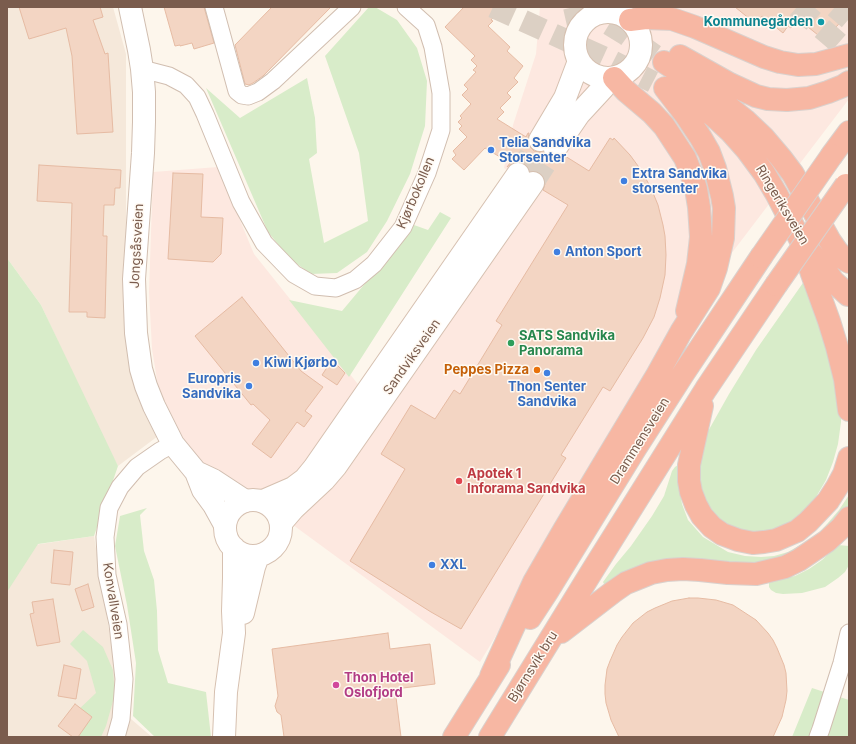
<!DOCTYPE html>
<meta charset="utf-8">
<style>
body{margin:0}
#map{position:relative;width:856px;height:744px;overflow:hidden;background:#fdf6ec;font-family:Inter,sans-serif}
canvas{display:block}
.frame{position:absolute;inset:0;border:8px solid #7a5c4d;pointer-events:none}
</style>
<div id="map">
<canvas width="856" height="744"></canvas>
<div class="frame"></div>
</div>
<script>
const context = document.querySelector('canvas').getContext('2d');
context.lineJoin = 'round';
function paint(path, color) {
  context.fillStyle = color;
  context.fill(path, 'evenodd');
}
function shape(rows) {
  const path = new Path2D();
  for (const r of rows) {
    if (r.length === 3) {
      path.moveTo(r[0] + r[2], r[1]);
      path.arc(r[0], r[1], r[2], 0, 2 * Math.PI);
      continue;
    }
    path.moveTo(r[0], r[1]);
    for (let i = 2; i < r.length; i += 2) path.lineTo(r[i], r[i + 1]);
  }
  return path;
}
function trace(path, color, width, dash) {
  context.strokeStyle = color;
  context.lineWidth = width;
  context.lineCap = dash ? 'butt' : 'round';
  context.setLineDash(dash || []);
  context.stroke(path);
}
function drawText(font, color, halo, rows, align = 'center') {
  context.font = font + ' Inter,sans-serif';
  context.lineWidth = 3;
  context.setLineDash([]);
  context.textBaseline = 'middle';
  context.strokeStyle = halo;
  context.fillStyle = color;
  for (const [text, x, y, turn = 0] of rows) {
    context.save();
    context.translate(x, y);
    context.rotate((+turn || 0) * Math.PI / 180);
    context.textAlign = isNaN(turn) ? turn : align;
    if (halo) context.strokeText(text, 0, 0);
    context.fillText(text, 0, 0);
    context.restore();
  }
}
paint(shape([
 [7,7,113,7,126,54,126,281,158,436,118,466,105,443,41,305,7,258],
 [94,536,115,668,131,719,152,737,7,737,7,549]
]), '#f5e8da');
paint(shape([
 [540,7,849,7,849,99,712,279,480,662,289,522,247,497,203,465,188,450,166,414,158,386,152,349,149,292,153,172,218,167,254,254,381,413,536,189,504,168,513,125,536,54]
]), '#fde8e0');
paint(shape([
 [369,7,375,7,397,20,417,48,427,81,425,126,410,174,387,221,367,252,337,273,311,274,290,259,268,232,206,88,240,118,307,78,315,118,317,153,309,159,324,243,368,221,359,153,325,56],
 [440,212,451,218,349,377,289,300,342,311,414,225,428,230],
 [7,258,41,305,118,466,94,536,38,544,7,592],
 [805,280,841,395,841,422,838,444,833,462,826,480,816,497,803,512,791,521,777,529,765,532,751,533,727,526,709,511,698,478,702,442,729,394,756,350],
 [678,465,679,487,682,504,688,520,703,537,728,552,745,556,761,557,774,556,788,552,816,536,827,524,839,510,849,495,849,506,833,525,786,559,604,584,603,582,616,564,631,546,652,516,664,496,672,471,675,467],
 [147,508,140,515,144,551,154,580,157,611,158,650,168,683,206,692,211,737,155,737,133,716,136,663,127,605,115,546,120,516],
 [838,545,849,546,849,565,845,572,838,578,825,587,802,593,783,594,776,593,771,590,769,587,769,581,795,576,809,569,822,560],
 [83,630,103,647,113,670,115,694,106,726,101,737,76,737,75,713,96,693,87,661,70,644],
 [812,688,849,700,849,737,792,737]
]), '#d8ecc9');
const building = shape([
 [19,7,100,7,103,17,93,20,105,54,108,53,113,132,77,134,72,56,66,28,29,39,19,7],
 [164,7,204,7,214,43,194,49,192,43,180,46,180,45,175,46,164,7],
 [272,7,331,7,263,76,253,83,249,85,245,84,235,45,272,7],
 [464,7,503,7,491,20,493,21,488,26,510,47,507,51,523,66,514,78,518,82,507,93,511,97,500,108,504,112,497,119,526,137,528,133,529,133,528,140,529,146,534,151,539,152,543,152,544,155,548,159,554,161,560,160,565,156,589,171,610,138,613,140,614,138,630,155,641,170,651,188,658,205,663,225,665,236,666,255,665,275,660,298,654,317,643,338,610,391,603,387,561,455,566,458,461,629,431,612,350,561,405,469,381,454,411,405,435,419,454,390,460,394,502,325,496,321,568,205,543,190,545,184,544,177,540,173,534,171,530,171,529,168,525,164,519,162,513,163,507,167,510,163,485,148,464,170,452,159,456,155,453,151,467,137,459,129,462,126,458,122,462,118,460,116,471,104,462,95,468,89,464,85,476,72,473,70,477,66,471,60,475,56,445,27,464,7],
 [735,7,849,7,849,12,837,26,831,31,824,34,818,35,798,19,791,28,788,26,783,33,762,16,756,24,735,7],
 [39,165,121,170,120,188,115,188,114,205,104,205,103,236,107,236,105,318,87,317,87,312,69,312,72,203,37,201,39,165],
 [173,173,203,174,201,217,223,218,221,254,213,262,168,259,173,173],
 [242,297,301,371,323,387,305,411,312,416,304,427,297,422,271,458,252,444,270,420,253,404,251,405,195,336,242,297],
 [332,360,345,373,337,385,322,375,332,360],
 [54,550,73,552,70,585,51,583,54,550],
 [88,584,94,607,82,611,75,589,88,584],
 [689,598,698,598,716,600,733,605,756,620,768,633,773,640,777,648,784,665,786,673,787,691,786,700,782,717,773,737,619,737,611,720,606,703,605,694,605,685,607,669,610,661,617,645,622,637,633,623,647,612,655,608,672,601,689,598],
 [53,599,60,642,37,646,30,614,34,613,32,602,53,599],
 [388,633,390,649,430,644,435,684,395,689,401,737,284,737,281,715,277,712,275,706,278,696,272,649,388,633],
 [64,665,81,669,76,699,58,696,64,665],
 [75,704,92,717,78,737,73,737,58,726,75,704]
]);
paint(building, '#f3d5c3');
trace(building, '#e6bba3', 1);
trace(shape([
 [574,7,579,29],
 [797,7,849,52],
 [835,7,849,19],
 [518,174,540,140],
 [533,183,555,149]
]), '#dcd0c4', 22, [22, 11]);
trace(shape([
 [493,7,612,61,653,82],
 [581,7,625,34,664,62]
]), '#dcd0c4', 22, [22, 11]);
const minor = shape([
 [214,7,237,91,242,95,248,96,258,92,273,81,352,7],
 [142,69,169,76,186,85,197,97,205,114,241,202,264,243,294,274,315,286,336,288,355,280,374,264,403,227,427,173,441,130,441,93,433,47,426,25,406,7],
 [116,737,121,719,124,679,118,624,107,575,105,537,109,508,120,487,137,467,160,451,173,444],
 [818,737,821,729,842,663,849,633]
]);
const tertiary = shape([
 [130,7,139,50,142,69,144,92,144,122,143,153,134,279,136,333,141,369,146,386,154,406,173,444,196,472,203,490,214,505,225,525],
 [196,472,213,480,245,501]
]);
const secondary = shape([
 [608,45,33],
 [540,140,565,98,579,61],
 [555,149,579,114,603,88,609,78],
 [253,528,28],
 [263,501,293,488,305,479,314,468,518,174],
 [281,523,293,509,324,480,336,466,533,183],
 [243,613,254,567,258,556],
 [224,737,226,692,234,633,233,611,234,578,234,548]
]);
const motorway = shape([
 [630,20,646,18,672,19,695,27,764,57,780,62,798,65,816,64,849,55],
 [680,56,730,84,756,96,768,99,787,100,809,98,828,92,843,86,849,82],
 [664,62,710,92,745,120,764,138,781,158,793,174,830,241,837,251,844,259,849,262],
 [614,78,626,91,652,113,664,126,685,158,691,173,696,189,699,207,701,237,698,264,687,311],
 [670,91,696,103,706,110,717,119,731,132,747,150,764,173,777,195,801,241,823,267,833,281,848,295],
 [832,155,849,132],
 [805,252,812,274,829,321,837,347,845,379,849,410],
 [702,406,689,465,689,481,691,492,696,505,702,516,712,527,722,534,738,540,753,543,764,542,776,540,797,531,808,522,828,501,837,487,844,474,849,458],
 [530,618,547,592,635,449,683,374,761,257],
 [561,632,613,592,626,583,651,573,667,570,683,569,700,570,728,573,756,574,785,567,799,560,827,541,841,528,849,518],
 [491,676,534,582,564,530,656,377,681,332,709,288,716,268,723,238,724,208,722,196,715,168,709,152,701,138,685,114,665,88],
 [454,737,499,665],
 [490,737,594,568,706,389,776,285]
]);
trace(minor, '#d1beb0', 19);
trace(tertiary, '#d1beb0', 24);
trace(secondary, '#d6c0b0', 24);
trace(motorway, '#dad1cd', 24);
trace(minor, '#fff', 17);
trace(tertiary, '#fff', 22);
trace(secondary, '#fff', 22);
trace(motorway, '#f7b7a3', 22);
const motorwayBridge = shape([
 [761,257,832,155],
 [776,285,846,185]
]);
trace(motorwayBridge, '#dad1cd', 24, []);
trace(motorwayBridge, '#f7b7a3', 22);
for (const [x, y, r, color] of [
 [821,22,4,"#0f9aa8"],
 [491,150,4,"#3f7fe0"],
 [624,181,4,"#3f7fe0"],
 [557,252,4,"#3f7fe0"],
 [511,343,4,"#2e9e5b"],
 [256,363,4,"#3f7fe0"],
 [537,370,4,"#e8710a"],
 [547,373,4,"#3f7fe0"],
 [249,386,4,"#3f7fe0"],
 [459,481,4,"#e0444e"],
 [432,565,4,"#3f7fe0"],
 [336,685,4,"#d1479c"]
]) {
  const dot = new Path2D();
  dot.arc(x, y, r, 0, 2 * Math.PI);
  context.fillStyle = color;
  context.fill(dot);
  trace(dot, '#fffaf3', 1.5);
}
drawText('bold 13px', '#0d838f', '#fffaf3', [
 ["Kommunegården",813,22]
], 'right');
drawText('bold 13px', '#366cbe', '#fffaf3', [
 ["Telia Sandvika",499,143],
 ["Storsenter",499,158],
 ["Extra Sandvika",632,174],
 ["storsenter",632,189],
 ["Anton Sport",565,252],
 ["Kiwi Kjørbo",264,363],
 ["Europris",241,379,"right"],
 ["Sandvika",241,394,"right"],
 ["Thon Senter",547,387,"center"],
 ["Sandvika",547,402,"center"],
 ["XXL",440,565]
], 'left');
drawText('13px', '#7a5c4d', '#fffaf3', [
 ["Kjørbokollen",416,193,-67],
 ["Ringeriksveien",782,205,59],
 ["Jongsåsveien",137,246,-87],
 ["Sandviksveien",412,357,-55],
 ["Drammensveien",640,441,-58],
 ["Konvallveien",113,601,81],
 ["Bjørnsvik bru",533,667,-58]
]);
drawText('bold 13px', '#27864d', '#fffaf3', [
 ["SATS Sandvika",519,336],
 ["Panorama",519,351]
], 'left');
drawText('bold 13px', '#c56008', '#fffaf3', [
 ["Peppes Pizza",529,370]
], 'right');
drawText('bold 13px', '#be3a42', '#fffaf3', [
 ["Apotek 1",467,474],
 ["Inforama Sandvika",467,489]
], 'left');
drawText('bold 13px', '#b23c85', '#fffaf3', [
 ["Thon Hotel",344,678],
 ["Oslofjord",344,693]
], 'left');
</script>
